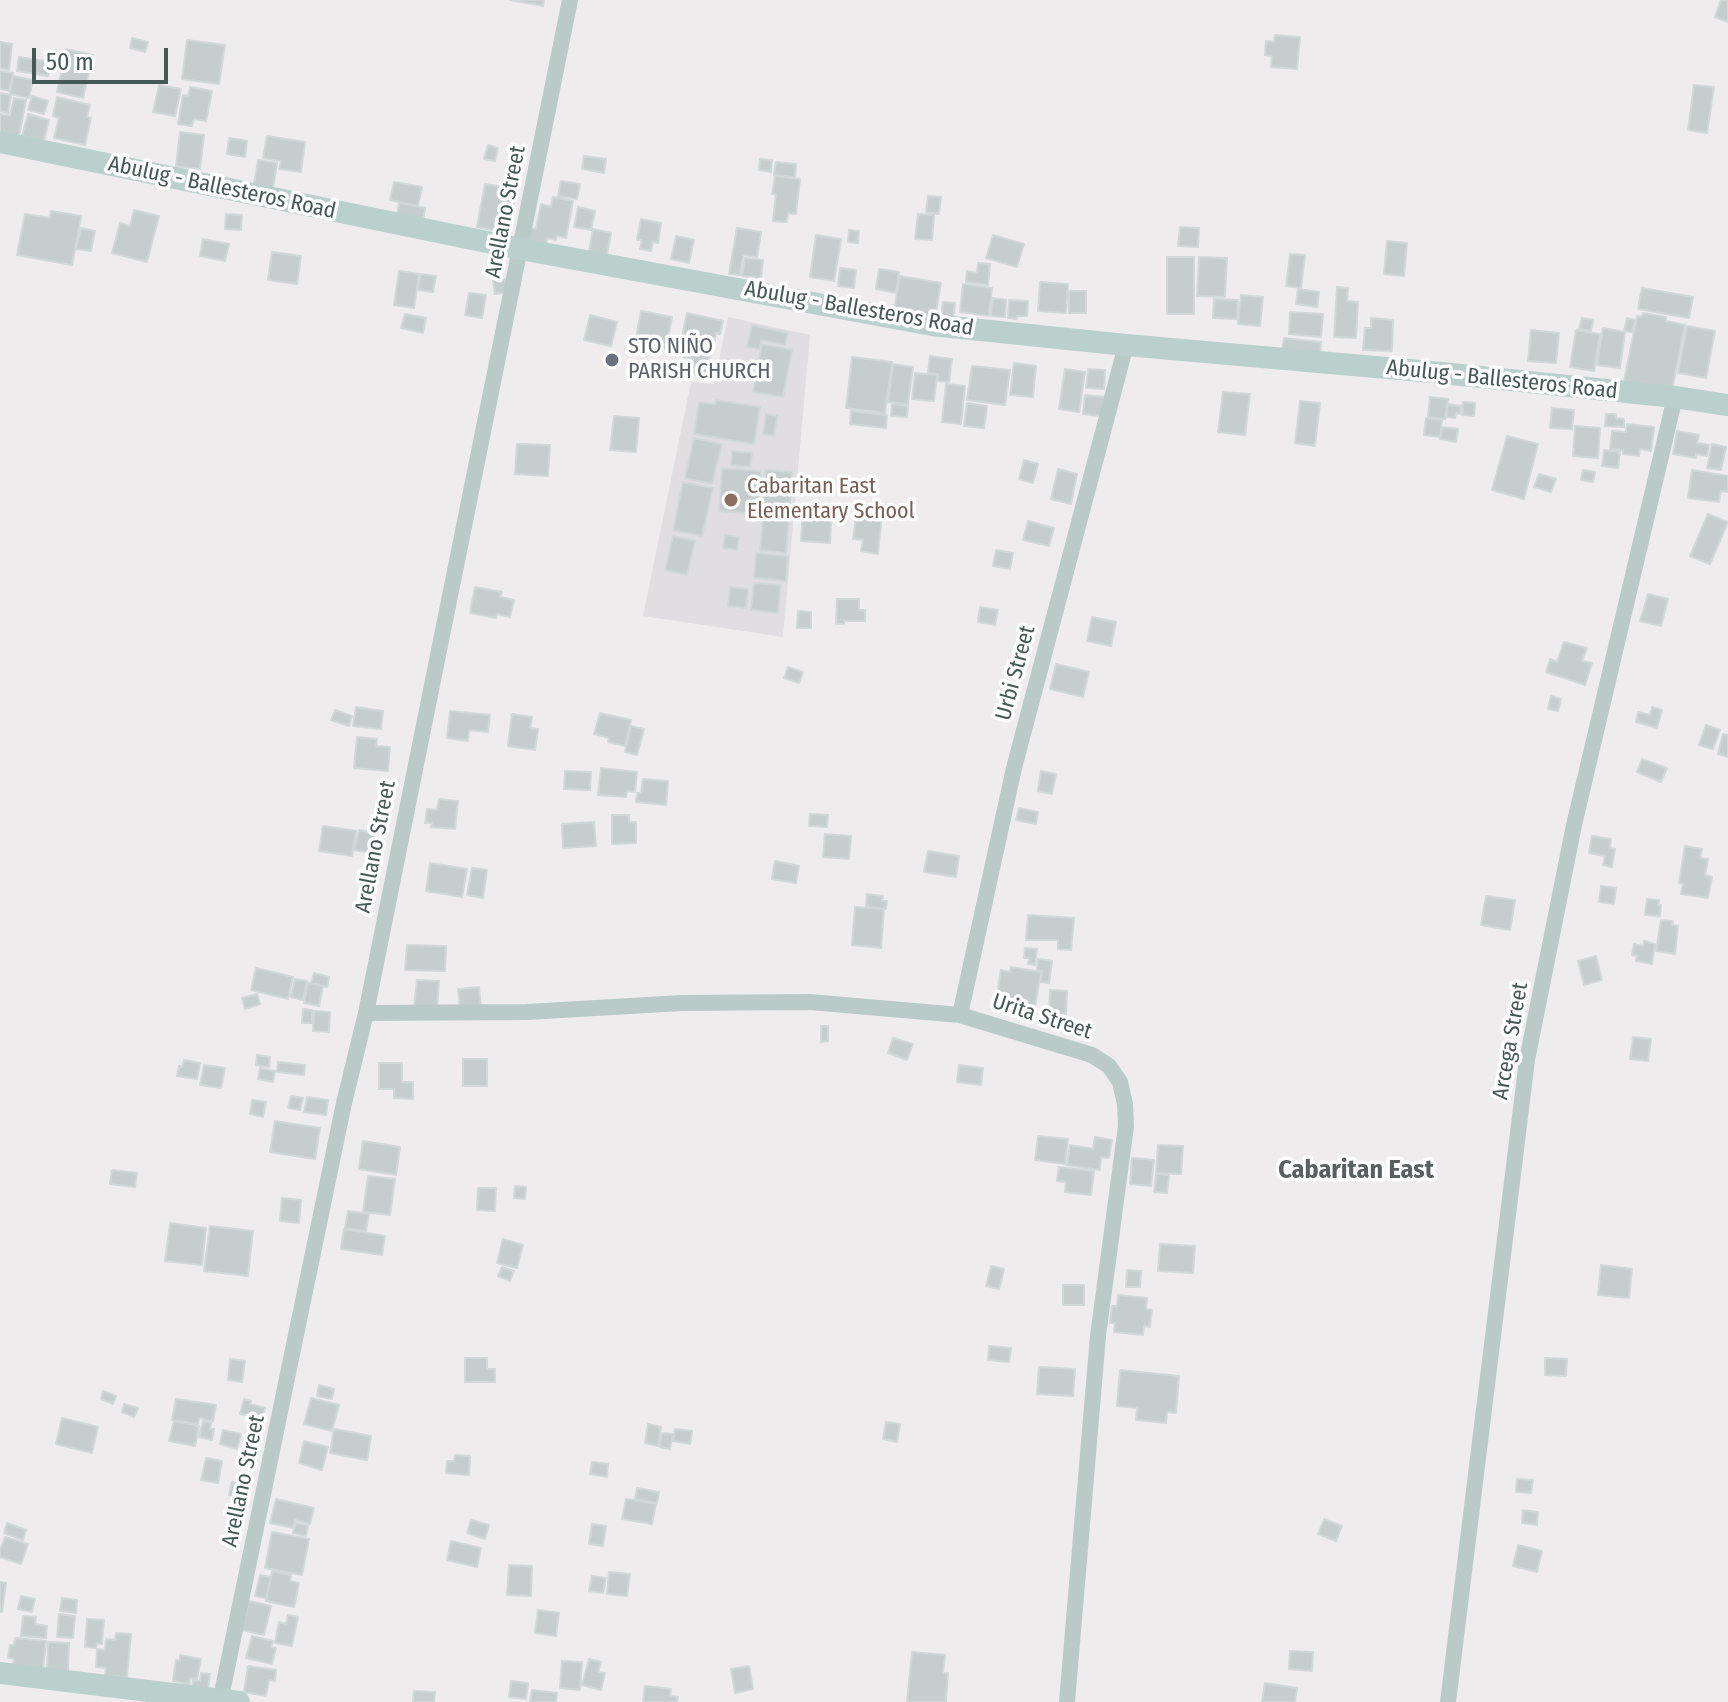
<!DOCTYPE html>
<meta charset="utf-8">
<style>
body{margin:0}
#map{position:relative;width:1728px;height:1702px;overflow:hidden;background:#efecee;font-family:"Fira Sans Condensed",sans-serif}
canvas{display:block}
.scale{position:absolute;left:32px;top:48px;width:136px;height:36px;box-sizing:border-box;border:4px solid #455954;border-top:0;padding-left:10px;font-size:24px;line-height:28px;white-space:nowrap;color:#455954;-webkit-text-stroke:6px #fff;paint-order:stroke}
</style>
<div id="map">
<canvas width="1728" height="1702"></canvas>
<div class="scale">50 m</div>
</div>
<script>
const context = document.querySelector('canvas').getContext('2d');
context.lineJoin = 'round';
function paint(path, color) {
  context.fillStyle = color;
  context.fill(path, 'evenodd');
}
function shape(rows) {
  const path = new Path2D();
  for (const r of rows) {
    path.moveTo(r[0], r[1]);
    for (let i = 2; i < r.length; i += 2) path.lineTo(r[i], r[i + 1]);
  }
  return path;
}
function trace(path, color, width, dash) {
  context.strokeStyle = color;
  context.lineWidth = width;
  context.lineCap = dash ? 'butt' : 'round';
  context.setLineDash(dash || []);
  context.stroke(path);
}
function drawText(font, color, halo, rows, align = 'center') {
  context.font = font + ' "Fira Sans Condensed",sans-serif';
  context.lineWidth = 7;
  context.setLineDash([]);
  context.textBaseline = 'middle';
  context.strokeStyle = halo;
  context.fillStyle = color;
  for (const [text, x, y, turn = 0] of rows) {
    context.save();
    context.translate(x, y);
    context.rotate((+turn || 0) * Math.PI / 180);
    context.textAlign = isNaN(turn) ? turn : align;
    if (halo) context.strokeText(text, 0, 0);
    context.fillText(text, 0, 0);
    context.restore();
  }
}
paint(shape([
 [728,317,810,335,783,637,643,616,691,382,714,384]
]), '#e0dee0');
const building = shape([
 [510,0,544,0,543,6,510,0],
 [1721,0,1728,1,1728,22,1715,17,1721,0],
 [1275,35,1300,37,1297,69,1271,67,1272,56,1265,55,1266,41,1274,42,1275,35],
 [132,38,148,42,145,52,130,48,132,38],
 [187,40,225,45,219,84,182,79,187,40],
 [0,42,12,44,9,70,0,68,0,42],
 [66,49,93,55,83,98,57,92,66,49],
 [19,57,51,62,48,76,17,71,19,57],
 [0,71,13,73,9,91,0,89,0,71],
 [13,76,33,80,29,98,10,94,13,76],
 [159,85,181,89,175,116,153,112,159,85],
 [1694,85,1714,87,1707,133,1688,130,1694,85],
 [190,87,212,91,206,121,194,119,192,126,178,124,183,95,188,96,190,87],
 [0,93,11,95,8,113,0,111,0,93],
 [32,96,48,101,44,114,28,110,32,96],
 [57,97,90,105,87,117,91,118,85,145,54,138,59,118,53,116,57,97],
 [14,98,26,100,18,141,0,138,0,114,10,116,14,98],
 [28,114,49,120,44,141,22,136,28,114],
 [180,132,204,135,200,169,176,166,180,132],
 [267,136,305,142,301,172,279,169,281,161,263,158,267,136],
 [229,138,247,141,245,157,227,154,229,138],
 [488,145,498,148,495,161,484,159,488,145],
 [584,156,606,159,604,173,582,169,584,156],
 [760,159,772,160,771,172,759,170,760,159],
 [258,160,277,163,272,193,253,190,258,160],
 [776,162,796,164,795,177,774,175,776,162],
 [775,176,800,179,796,214,788,213,787,222,773,221,776,194,772,194,775,176],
 [561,181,580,184,577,199,558,196,561,181],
 [394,182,422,187,418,206,390,200,394,182],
 [485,184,517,189,508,233,477,227,485,184],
 [928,196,941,197,939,214,926,212,928,196],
 [553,197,573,201,566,238,557,236,556,240,547,238,546,247,528,244,531,228,536,229,541,204,551,207,553,197],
 [399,203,425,208,423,221,397,216,399,203],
 [578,207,595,211,591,230,574,227,578,207],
 [134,210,159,216,147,262,112,253,120,223,130,226,134,210],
 [51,211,81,216,72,265,17,255,25,214,50,218,51,211],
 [226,214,242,215,241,230,225,229,226,214],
 [918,214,934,215,932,240,915,239,918,214],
 [641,219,661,223,658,243,653,242,651,251,640,249,642,240,637,240,641,219],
 [1180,227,1199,228,1198,247,1178,246,1180,227],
 [81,228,95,231,91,251,76,249,81,228],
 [737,228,761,232,757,257,743,255,740,275,729,274,737,228],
 [593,229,611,233,607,255,589,252,593,229],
 [849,230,859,231,858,243,848,242,849,230],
 [816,235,841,239,834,281,810,277,816,235],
 [993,235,1024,244,1017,267,986,258,993,235],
 [676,236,694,240,689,263,671,259,676,236],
 [203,239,229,244,225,261,200,256,203,239],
 [1387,241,1407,243,1404,276,1384,274,1387,241],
 [272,252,301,256,297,284,268,280,272,252],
 [1290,254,1305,255,1301,288,1286,286,1290,254],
 [1167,257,1194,257,1194,314,1167,314,1167,257],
 [1199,257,1227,258,1225,297,1197,296,1199,257],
 [745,258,763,260,761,278,742,276,745,258],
 [978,263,990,264,988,285,966,282,967,271,977,273,978,263],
 [840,268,856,270,854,288,838,286,840,268],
 [879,269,899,272,896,293,876,289,879,269],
 [399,271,419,274,414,308,394,305,399,271],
 [421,274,436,276,433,292,418,290,421,274],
 [900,276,941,283,935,318,894,311,900,276],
 [505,279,507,292,495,294,493,281,505,279],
 [1040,282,1068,284,1066,313,1038,311,1040,282],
 [963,284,992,288,989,316,960,312,963,284],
 [1337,287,1348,288,1347,301,1358,302,1356,338,1334,337,1337,287],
 [1642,288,1693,297,1689,318,1638,309,1642,288],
 [1298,289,1319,292,1317,307,1296,304,1298,289],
 [1069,291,1086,291,1086,313,1069,313,1069,291],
 [469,293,486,295,482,318,465,315,469,293],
 [1241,295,1263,297,1260,326,1238,324,1241,295],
 [993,298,1006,300,1005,317,991,316,993,298],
 [1214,299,1238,300,1237,319,1213,318,1214,299],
 [1009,300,1028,301,1027,316,1017,316,1017,319,1008,318,1009,300],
 [943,302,955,303,953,321,941,320,943,302],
 [641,311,672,317,666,349,635,343,641,311],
 [1290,312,1323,314,1321,337,1289,334,1290,312],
 [687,313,723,321,720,334,716,333,712,353,680,346,687,313],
 [1643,313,1666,317,1666,321,1685,325,1671,395,1623,386,1637,316,1642,317,1643,313],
 [405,314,426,318,423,333,401,328,405,314],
 [590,315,617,322,611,346,584,340,590,315],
 [1371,318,1393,320,1392,351,1363,350,1365,328,1371,328,1371,318],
 [1582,318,1593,320,1591,331,1579,329,1582,318],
 [1627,318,1635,320,1632,332,1624,331,1627,318],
 [752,325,788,333,785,345,761,340,760,349,747,347,752,325],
 [1687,326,1715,331,1706,378,1678,373,1687,326],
 [1603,328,1625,332,1620,368,1597,365,1603,328],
 [1531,330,1559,333,1556,363,1528,361,1531,330],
 [1576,330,1600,334,1594,371,1570,367,1576,330],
 [1284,338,1321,342,1320,357,1282,352,1284,338],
 [762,344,792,350,783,397,753,392,762,344],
 [684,350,710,355,705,377,690,373,693,359,683,357,684,350],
 [930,356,952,359,949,382,938,381,938,374,928,373,930,356],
 [852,357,892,362,885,413,846,408,852,357],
 [1014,363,1036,366,1033,397,1010,395,1014,363],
 [893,364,913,367,908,404,888,402,893,364],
 [972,366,1010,370,1005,405,967,400,972,366],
 [1065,369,1085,372,1079,412,1059,409,1065,369],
 [1088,369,1105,370,1104,389,1086,388,1088,369],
 [915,373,937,375,934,401,912,399,915,373],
 [946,384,965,386,961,424,942,422,946,384],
 [1223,392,1250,394,1245,435,1218,432,1223,392],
 [1085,395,1106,397,1100,416,1083,414,1085,395],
 [1430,397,1448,399,1445,419,1428,417,1430,397],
 [716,400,760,407,754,444,694,434,699,402,715,404,716,400],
 [1300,401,1320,403,1315,446,1295,443,1300,401],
 [1463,402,1475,403,1474,416,1462,415,1463,402],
 [967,403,987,406,984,428,964,426,967,403],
 [892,404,908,406,907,417,891,416,892,404],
 [1448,404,1461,406,1460,414,1456,413,1455,418,1447,417,1448,404],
 [1552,408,1574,410,1572,429,1550,428,1552,408],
 [851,411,887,415,886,428,850,424,851,411],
 [766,414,777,416,774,436,763,434,766,414],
 [1606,414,1616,414,1616,418,1624,419,1624,427,1605,426,1606,414],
 [614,416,639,418,636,452,610,450,614,416],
 [1426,418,1442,420,1440,437,1424,435,1426,418],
 [1627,424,1654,427,1651,451,1640,449,1639,456,1623,454,1623,450,1610,449,1612,431,1626,432,1627,424],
 [1575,426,1600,428,1598,458,1573,456,1575,426],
 [1442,427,1458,429,1456,442,1440,439,1442,427],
 [1677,431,1699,435,1697,443,1709,445,1707,456,1696,454,1696,458,1673,454,1677,431],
 [1507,436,1538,444,1524,499,1492,490,1507,436],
 [694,438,722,444,712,484,685,478,694,438],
 [517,444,550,445,548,476,515,474,517,444],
 [1712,444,1726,447,1721,470,1707,468,1712,444],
 [1604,450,1620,452,1618,468,1602,466,1604,450],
 [732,451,752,453,750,467,731,465,732,451],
 [1024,460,1038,464,1033,483,1019,479,1024,460],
 [722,468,761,471,757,514,719,511,722,468],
 [1058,469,1077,474,1071,504,1051,499,1058,469],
 [766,470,792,472,789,516,762,514,766,470],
 [1583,470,1595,472,1593,482,1581,480,1583,470],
 [1692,470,1728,476,1728,492,1721,491,1719,502,1688,498,1692,470],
 [1539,474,1556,479,1551,492,1534,487,1539,474],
 [683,482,713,488,702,536,673,530,683,482],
 [803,508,832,509,830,543,801,541,803,508],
 [857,510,882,513,878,554,861,551,863,540,853,539,857,510],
 [1708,514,1728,522,1710,564,1690,556,1708,514],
 [763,518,789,520,786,553,760,550,763,518],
 [1028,521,1054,528,1049,546,1023,540,1028,521],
 [725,535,739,537,737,550,723,548,725,535],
 [673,536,695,541,687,575,665,570,673,536],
 [996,550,1013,553,1010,569,993,566,996,550],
 [756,553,788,556,786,581,754,578,756,553],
 [754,583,781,585,778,613,751,610,754,583],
 [475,587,502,592,500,597,514,600,510,617,497,614,496,618,470,613,475,587],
 [730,587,748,589,746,608,728,606,730,587],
 [1648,594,1668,599,1661,626,1640,621,1648,594],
 [837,599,859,599,859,610,865,610,865,621,844,621,844,624,836,624,837,599],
 [980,607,998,610,995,625,978,622,980,607],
 [798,611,811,612,811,628,797,628,798,611],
 [1092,617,1116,622,1111,646,1087,641,1092,617],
 [1564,642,1587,648,1582,661,1592,663,1585,685,1546,672,1550,659,1557,662,1564,642],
 [1056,664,1089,672,1083,697,1050,689,1056,664],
 [788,667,803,672,799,683,784,678,788,667],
 [1551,696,1561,699,1558,711,1548,709,1551,696],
 [356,707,383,711,381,729,353,726,356,707],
 [1652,707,1662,710,1657,728,1636,722,1638,712,1650,715,1652,707],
 [335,710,352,716,349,726,331,720,335,710],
 [450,711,490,715,488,732,469,730,468,741,447,738,450,711],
 [600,713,631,720,625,746,608,742,609,738,594,734,600,713],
 [512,714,532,717,530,728,538,729,535,750,508,746,512,714],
 [1706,725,1720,730,1713,749,1699,745,1706,725],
 [631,726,644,729,637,755,625,752,631,726],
 [1723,734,1728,735,1728,757,1718,754,1723,734],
 [357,737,377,739,376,746,390,747,388,771,354,768,357,737],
 [1642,759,1667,768,1661,782,1637,772,1642,759],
 [601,768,637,772,635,792,627,791,626,797,598,795,601,768],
 [565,771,591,772,590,790,564,789,565,771],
 [1041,771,1056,774,1052,794,1038,791,1041,771],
 [643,779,668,781,666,805,636,802,637,793,641,793,643,779],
 [439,799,458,801,455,829,431,827,432,823,425,823,427,809,437,810,439,799],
 [1019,808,1038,812,1036,824,1016,820,1019,808],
 [810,814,828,815,827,827,809,826,810,814],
 [612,815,629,815,629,822,636,822,636,843,612,844,612,815],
 [594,822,596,846,563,848,562,824,594,822],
 [323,826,356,831,352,856,319,851,323,826],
 [359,830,375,833,371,853,354,850,359,830],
 [825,834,851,836,849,859,823,857,825,834],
 [1592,836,1611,839,1610,848,1615,849,1612,867,1603,865,1605,856,1589,853,1592,836],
 [1685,846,1702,849,1700,858,1708,859,1705,875,1712,877,1708,898,1681,894,1683,884,1679,883,1685,846],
 [928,851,959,856,956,877,924,872,928,851],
 [775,861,799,866,796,883,772,879,775,861],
 [430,863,467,869,462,897,426,891,430,863],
 [472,868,487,870,483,898,467,895,472,868],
 [1601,886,1616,888,1614,904,1599,902,1601,886],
 [867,894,883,896,882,901,887,901,886,909,866,907,867,894],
 [1486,896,1515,900,1510,930,1481,925,1486,896],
 [1647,899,1659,900,1658,905,1661,905,1660,916,1645,915,1647,899],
 [855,907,884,909,881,948,852,945,855,907],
 [1028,915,1074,918,1071,950,1058,949,1058,940,1026,940,1028,915],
 [1661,920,1673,921,1672,925,1678,926,1675,954,1656,951,1661,920],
 [1644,941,1655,944,1652,964,1636,961,1637,956,1632,955,1634,944,1643,946,1644,941],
 [407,945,446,946,445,971,405,970,407,945],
 [1025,948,1037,949,1035,965,1028,964,1029,958,1024,958,1025,948],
 [1596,956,1602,980,1584,985,1578,961,1596,956],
 [1038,959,1052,961,1049,983,1040,982,1042,971,1037,970,1038,959],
 [1011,967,1041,972,1035,1006,996,1000,1001,970,1010,972,1011,967],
 [256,968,293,977,288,999,251,990,256,968],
 [314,973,329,977,327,987,311,983,314,973],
 [295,979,307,981,303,1000,291,997,295,979],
 [417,980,439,981,437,1007,414,1006,417,980],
 [308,983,323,986,319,1006,304,1003,308,983],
 [479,987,481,1008,460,1010,458,989,479,987],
 [1050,990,1067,991,1066,1014,1049,1013,1050,990],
 [257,994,260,1004,245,1009,242,998,257,994],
 [303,1009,312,1010,312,1023,302,1023,303,1009],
 [314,1011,330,1012,329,1032,313,1031,314,1011],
 [821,1026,828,1026,828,1041,821,1042,821,1026],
 [1633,1037,1651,1039,1648,1061,1630,1059,1633,1037],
 [893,1038,913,1044,907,1060,888,1053,893,1038],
 [257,1055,270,1057,269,1067,256,1065,257,1055],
 [463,1059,487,1059,487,1086,463,1086,463,1059],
 [184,1060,200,1063,197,1079,177,1076,179,1066,182,1067,184,1060],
 [278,1062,305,1065,304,1075,277,1072,278,1062],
 [379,1063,402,1063,402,1082,413,1082,413,1099,394,1098,394,1089,379,1089,379,1063],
 [204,1065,225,1068,221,1088,200,1085,204,1065],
 [959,1065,983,1068,981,1085,957,1082,959,1065],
 [260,1068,275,1071,273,1082,258,1079,260,1068],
 [291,1096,303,1098,300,1110,288,1108,291,1096],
 [307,1097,328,1100,326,1115,304,1112,307,1097],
 [252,1100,266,1102,263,1117,250,1114,252,1100],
 [275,1121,320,1128,315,1159,270,1152,275,1121],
 [1038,1136,1068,1139,1065,1164,1035,1160,1038,1136],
 [1095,1137,1112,1140,1109,1158,1101,1157,1100,1170,1067,1165,1070,1145,1093,1149,1095,1137],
 [363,1141,400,1147,396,1175,359,1169,363,1141],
 [1158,1145,1183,1146,1181,1174,1156,1173,1158,1145],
 [1132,1158,1154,1160,1151,1186,1130,1184,1132,1158],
 [1059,1167,1094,1171,1091,1195,1065,1192,1066,1182,1057,1181,1059,1167],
 [112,1170,137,1173,135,1187,110,1184,112,1170],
 [1156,1174,1169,1175,1167,1193,1154,1192,1156,1174],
 [368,1176,395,1179,390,1215,363,1212,368,1176],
 [515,1186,526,1187,525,1199,514,1198,515,1186],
 [478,1188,496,1188,495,1211,477,1210,478,1188],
 [282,1198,301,1200,299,1223,280,1221,282,1198],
 [348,1211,369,1214,366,1231,345,1228,348,1211],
 [170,1223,206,1228,202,1265,165,1261,170,1223],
 [210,1226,253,1231,248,1276,204,1271,210,1226],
 [344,1229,385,1236,382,1255,341,1249,344,1229],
 [503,1239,523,1245,517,1268,497,1263,503,1239],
 [1160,1244,1195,1246,1193,1273,1158,1271,1160,1244],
 [1601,1265,1632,1269,1629,1298,1598,1295,1601,1265],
 [991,1266,1004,1269,999,1289,986,1286,991,1266],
 [502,1267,514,1271,510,1281,498,1276,502,1267],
 [1127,1270,1141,1271,1140,1287,1126,1287,1127,1270],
 [1063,1285,1084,1285,1084,1305,1063,1305,1063,1285],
 [1118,1295,1147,1298,1146,1309,1152,1310,1150,1327,1144,1326,1143,1335,1114,1332,1115,1323,1110,1323,1112,1306,1117,1306,1118,1295],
 [989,1346,1011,1348,1009,1362,988,1360,989,1346],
 [465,1358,487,1358,487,1369,495,1369,495,1382,465,1382,465,1358],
 [1545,1358,1567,1359,1566,1376,1545,1375,1545,1358],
 [230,1359,245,1361,242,1382,228,1380,230,1359],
 [1039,1367,1075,1369,1073,1396,1037,1394,1039,1367],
 [1120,1370,1179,1376,1176,1413,1167,1412,1166,1423,1136,1420,1137,1408,1117,1406,1120,1370],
 [319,1385,334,1389,332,1399,317,1396,319,1385],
 [103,1391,116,1396,113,1404,101,1399,103,1391],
 [311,1398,339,1405,332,1431,304,1424,311,1398],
 [176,1399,216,1405,213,1421,199,1418,198,1424,172,1420,176,1399],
 [244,1399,251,1401,250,1404,265,1408,262,1419,240,1414,244,1399],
 [124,1404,138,1408,134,1417,122,1412,124,1404],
 [62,1418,98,1427,92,1453,56,1444,62,1418],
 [174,1421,199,1426,195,1446,169,1441,174,1421],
 [203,1421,211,1423,210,1429,214,1429,212,1440,199,1437,203,1421],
 [886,1422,900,1424,897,1442,883,1439,886,1422],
 [648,1424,661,1427,658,1446,645,1443,648,1424],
 [334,1429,371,1436,367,1460,330,1453,334,1429],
 [675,1429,692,1431,690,1444,673,1441,675,1429],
 [223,1430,241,1434,237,1449,220,1444,223,1430],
 [662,1433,673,1434,670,1449,660,1447,662,1433],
 [304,1441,328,1447,322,1470,299,1463,304,1441],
 [455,1455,470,1456,469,1475,446,1473,447,1461,454,1461,455,1455],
 [206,1458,222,1461,218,1483,201,1480,206,1458],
 [592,1462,608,1464,607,1477,590,1474,592,1462],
 [1517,1479,1533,1480,1531,1493,1516,1492,1517,1479],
 [232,1482,246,1485,243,1498,229,1495,232,1482],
 [637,1488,659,1492,657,1503,635,1499,637,1488],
 [276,1499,314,1508,310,1524,295,1520,293,1528,270,1523,276,1499],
 [626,1499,656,1504,652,1524,622,1519,626,1499],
 [1523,1510,1538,1512,1537,1525,1522,1523,1523,1510],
 [1324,1519,1342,1526,1336,1541,1318,1534,1324,1519],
 [471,1520,489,1525,485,1539,467,1533,471,1520],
 [7,1523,26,1530,23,1540,4,1533,7,1523],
 [296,1523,308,1526,306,1536,293,1533,296,1523],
 [592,1524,606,1526,603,1546,589,1544,592,1524],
 [272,1532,309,1539,302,1575,265,1568,272,1532],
 [5,1537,28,1544,21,1564,0,1557,0,1550,5,1537],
 [451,1541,481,1548,477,1567,447,1560,451,1541],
 [1518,1545,1542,1551,1537,1572,1513,1566,1518,1545],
 [509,1565,532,1566,531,1596,507,1595,509,1565],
 [272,1571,291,1575,290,1581,299,1583,294,1607,266,1601,272,1571],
 [609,1572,630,1574,627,1596,607,1594,609,1572],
 [260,1575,271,1577,266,1598,255,1596,260,1575],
 [592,1576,606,1578,603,1593,589,1591,592,1576],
 [0,1582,6,1583,2,1612,0,1612,0,1582],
 [21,1596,35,1599,32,1612,18,1609,21,1596],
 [62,1598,77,1600,76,1613,60,1611,62,1598],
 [249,1601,271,1606,264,1635,242,1630,249,1601],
 [538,1610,559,1613,556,1636,535,1633,538,1610],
 [59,1614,75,1616,73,1638,57,1637,59,1614],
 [288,1615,298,1617,292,1646,275,1643,279,1622,286,1624,288,1615],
 [23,1616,36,1617,35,1624,47,1626,46,1638,21,1636,23,1616],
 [87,1619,104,1620,102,1644,97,1643,96,1648,85,1647,87,1619],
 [116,1633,131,1634,127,1677,105,1676,106,1668,96,1667,97,1649,105,1650,106,1639,115,1640,116,1633],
 [252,1636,273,1641,271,1647,276,1648,272,1664,246,1658,252,1636],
 [15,1638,46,1641,43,1670,13,1667,14,1659,8,1658,10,1645,14,1645,15,1638],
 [48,1642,69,1643,68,1671,47,1670,48,1642],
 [1290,1651,1313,1652,1312,1671,1289,1669,1290,1651],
 [912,1652,945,1655,943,1673,948,1673,946,1702,907,1702,912,1652],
 [180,1655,201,1659,197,1679,190,1678,189,1684,173,1681,176,1660,180,1661,180,1655],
 [589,1659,601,1662,598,1672,605,1673,601,1690,582,1685,589,1659],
 [562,1661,582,1662,580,1690,560,1688,562,1661],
 [248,1666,276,1670,275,1681,269,1680,266,1696,244,1692,248,1666],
 [749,1666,753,1689,735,1693,731,1669,749,1666],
 [201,1673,210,1674,208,1689,192,1687,193,1680,200,1681,201,1673],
 [511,1681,528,1683,526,1699,509,1697,511,1681],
 [1265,1683,1297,1688,1295,1702,1262,1702,1265,1683],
 [645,1686,671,1689,670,1696,678,1697,677,1702,643,1702,645,1686],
 [532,1690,557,1693,556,1702,530,1702,532,1690],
 [414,1691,435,1692,434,1702,413,1702,414,1691]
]);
paint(building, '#c6cecd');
trace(building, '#d0d8d8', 2);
trace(shape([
 [366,1013,527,1012,682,1003,810,1002,960,1015,1092,1055,1109,1066,1120,1082,1125,1104,1126,1126,1098,1336,1067,1702],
 [960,1015,1014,768,1126,345],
 [220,1702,344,1103,366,1013,570,0],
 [1448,1702,1527,1060,1574,825,1675,397]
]), '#bacbc7', 16);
trace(shape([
 [0,142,521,249,932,325,1126,345,1432,372,1675,397,1728,405],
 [0,1673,239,1702]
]), '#bad0cc', 22);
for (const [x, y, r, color] of [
 [612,360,8,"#6b7280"],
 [731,500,8,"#8d6e63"]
]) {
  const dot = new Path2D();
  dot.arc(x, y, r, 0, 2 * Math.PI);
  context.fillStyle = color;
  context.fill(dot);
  trace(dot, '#fff', 3);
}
drawText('22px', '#455954', '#fff', [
 ["Abulug - Ballesteros Road",222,188,12],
 ["Arellano Street",506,212,-79],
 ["Abulug - Ballesteros Road",859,309,10],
 ["Abulug - Ballesteros Road",1502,380,6],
 ["Urbi Street",1016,673,-75],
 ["Arellano Street",376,847,-79],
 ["Urita Street",1042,1017,18],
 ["Arcega Street",1511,1041,-80],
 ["Arellano Street",244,1481,-78]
]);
drawText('22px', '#5b616d', '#fff', [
 ["STO NIÑO",628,347],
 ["PARISH CHURCH",628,372]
], 'left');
drawText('22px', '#785e54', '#fff', [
 ["Cabaritan East",747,487],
 ["Elementary School",747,512]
], 'left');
drawText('bold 26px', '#596160', '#fff', [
 ["Cabaritan East",1356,1171]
]);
</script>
